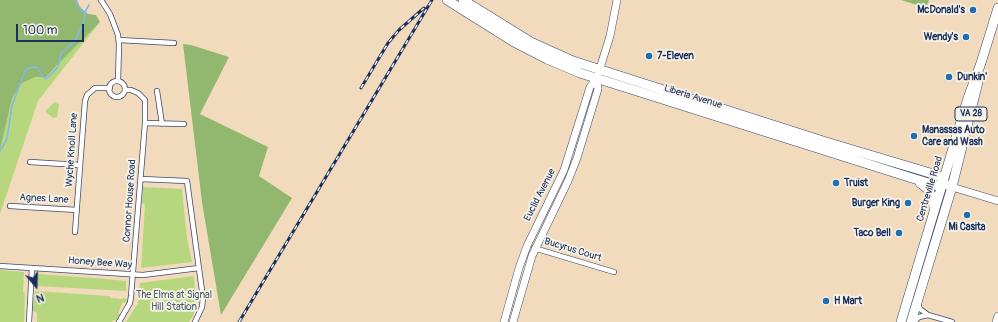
<!DOCTYPE html>
<style>
body{margin:0}
#map{position:relative;width:998px;height:322px;overflow:hidden;background:#f2dbbc;font-family:Pangolin,sans-serif}
canvas{display:block}
.north{position:absolute;left:16px;top:266px;width:40px;height:40px;-webkit-text-stroke:3px #f7f3e8;paint-order:stroke;rotate:161deg;font-size:11px;font-weight:700;line-height:16px;text-align:center;color:#1b2f5e}
.north::after{content:'';display:block;margin:auto;width:14px;height:18px;background:#1b2f5e;clip-path:polygon(50% 0,100% 100%,50% 72%,0 100%)}
.scale{position:absolute;left:16px;top:24px;width:68px;height:18px;box-sizing:border-box;border:2px solid #1b2f5e;border-top:0;padding-left:5px;font-size:12px;line-height:14px;white-space:nowrap;color:#1b2f5e;-webkit-text-stroke:3px #f7f3e8;paint-order:stroke}
</style>
<div id="map">
<canvas width="998" height="322"></canvas>
<div class="north">N</div>
<div class="scale">100 m</div>
</div>
<script>
const context = document.querySelector('canvas').getContext('2d');
context.lineJoin = 'round';
function paint(path, color) {
  context.fillStyle = color;
  context.fill(path, 'evenodd');
}
function shape(rows) {
  const path = new Path2D();
  for (const r of rows) {
    if (r.length === 3) {
      path.moveTo(r[0] + r[2], r[1]);
      path.arc(r[0], r[1], r[2], 0, 2 * Math.PI);
      continue;
    }
    path.moveTo(r[0], r[1]);
    for (let i = 2; i < r.length; i += 2) path.lineTo(r[i], r[i + 1]);
  }
  return path;
}
function trace(path, color, width, dash) {
  context.strokeStyle = color;
  context.lineWidth = width;
  context.lineCap = dash ? 'butt' : 'round';
  context.setLineDash(dash || []);
  context.stroke(path);
}
function drawText(font, color, halo, rows, align = 'center') {
  context.font = font + ' Pangolin,sans-serif';
  context.lineWidth = 3.5;
  context.setLineDash([]);
  context.textBaseline = 'middle';
  context.strokeStyle = halo;
  context.fillStyle = color;
  for (const [text, x, y, turn = 0] of rows) {
    context.save();
    context.translate(x, y);
    context.rotate((+turn || 0) * Math.PI / 180);
    context.textAlign = isNaN(turn) ? turn : align;
    if (halo) context.strokeText(text, 0, 0);
    context.fillText(text, 0, 0);
    context.restore();
  }
}
paint(shape([
 [0,0,45,0,100,22,38,101,0,214],
 [55,102,59,105,57,117,53,118,45,111],
 [143,187,182,189,187,238,192,262,141,268,145,205,142,203],
 [0,268,1,270,24,272,23,292,25,293,24,322,0,322],
 [36,274,95,278,126,281,126,291,35,286],
 [194,276,196,305,193,316,189,322,126,322,138,303,140,283],
 [35,291,109,296,112,299,113,298,122,299,123,298,127,299,129,301,127,303,123,302,118,313,121,315,117,321,113,320,112,322,37,322,37,314,36,312,32,311]
]), '#b7d77f');
paint(shape([
 [0,0,77,0,80,7,88,14,96,15,100,22,55,67,46,77,35,77,22,83,12,98,0,149],
 [901,0,929,0,926,8],
 [183,44,191,45,229,57,200,114,268,147,259,176,292,198,221,315,202,202]
]), '#91b86e');
trace(shape([
 [75,0,82,11,85,14],
 [0,151,7,139,12,105,25,71,28,68,35,67,38,68,43,77,46,79,57,68,59,64,61,53,73,43,76,39,84,22,86,10,89,5]
]), '#81b6ef', 1.5);
const street = shape([
 [101,0,110,14,118,35,119,45,118,81],
 [119,40,174,43],
 [117,89,8],
 [157,91,162,124],
 [145,123,184,124],
 [30,162,80,165],
 [141,179,187,181,203,298,202,307,195,322],
 [10,206,77,210],
 [75,232,85,101,87,95,95,88,110,88],
 [534,248,614,272],
 [0,266,143,275,199,268],
 [918,304,920,309,928,315,952,322],
 [29,322,32,268],
 [119,322,130,303,131,296,145,123,145,100,138,93,131,90,125,90],
 [914,322,919,317,928,315]
]);
const secondary = shape([
 [952,187,998,201],
 [504,322,519,268,527,246,564,170,590,87,597,78],
 [513,322,532,256,568,181,577,158,598,89,597,78,610,36,617,0],
 [996,322,998,316]
]);
const highway = shape([
 [447,0,514,42,547,59,580,73,912,178,938,186,943,183,952,187],
 [463,0,531,42,573,61,826,142,930,173,941,177,943,183],
 [920,183,929,190,933,200,934,208],
 [901,322,968,98,981,63,998,8],
 [911,322,952,187,978,82]
]);
trace(street, '#3b496c', 6);
trace(secondary, '#3b496c', 8);
trace(highway, '#3b496c', 10);
trace(street, '#fff', 4.5);
trace(secondary, '#fff', 7);
trace(highway, '#fff', 9);
const rail = shape([
 [361,88,388,43,399,30,424,8],
 [239,322,432,0]
]);
trace(rail, '#1b2f5e', 3);
trace(rail, '#f7f3e8', 1.5, [4.5]);
for (const [x, y, r, color] of [
 [973,10,4,"#1f6fb2"],
 [966,37,4,"#1f6fb2"],
 [649,56,4,"#1f6fb2"],
 [949,77,4,"#1f6fb2"],
 [914,136,4,"#1f6fb2"],
 [836,183,4,"#1f6fb2"],
 [908,203,4,"#1f6fb2"],
 [967,215,4,"#1f6fb2"],
 [899,233,4,"#1f6fb2"],
 [826,301,4,"#1f6fb2"]
]) {
  const dot = new Path2D();
  dot.arc(x, y, r, 0, 2 * Math.PI);
  context.fillStyle = color;
  context.fill(dot);
  trace(dot, '#f7f3e8', 1.5);
}
for (const [x, y, w] of [
 [971,114,32]
]) {
  const box = new Path2D();
  box.roundRect(x - w / 2, y - 7, w, 14, 3);
  context.fillStyle = '#f7f3e8';
  context.fill(box);
  trace(box, '#1b2f5e', 1);
}
drawText('bold 9px', '#1b2f5e', null, [
 ["VA 28",971,114]
]);
drawText('bold 10px', '#1b2f5e', '#f7f3e8', [
 ["McDonald's",965,10,"right"],
 ["Wendy's",958,37,"right"],
 ["7-Eleven",657,56],
 ["Dunkin'",957,77],
 ["Manassas Auto",922,130],
 ["Care and Wash",922,142],
 ["Truist",844,183],
 ["Burger King",900,203,"right"],
 ["Mi Casita",967,227,"center"],
 ["Taco Bell",891,233,"right"],
 ["H Mart",834,301]
], 'left');
drawText('10px', '#1b2f5e', '#f7f3e8', [
 ["Liberia Avenue",693,97,17],
 ["Wyche Knoll Lane",72,150,-86],
 ["Centreville Road",930,189,-73],
 ["Euclid Avenue",540,195,-63],
 ["Agnes Lane",44,199,3],
 ["Connor House Road",130,201,-86],
 ["Bucyrus Court",573,250,17],
 ["Honey Bee Way",100,263,4]
]);
drawText('10px', '#425966', '#f7f3e8', [
 ["The Elms at Signal",174,295],
 ["Hill Station",174,307]
]);
</script>
